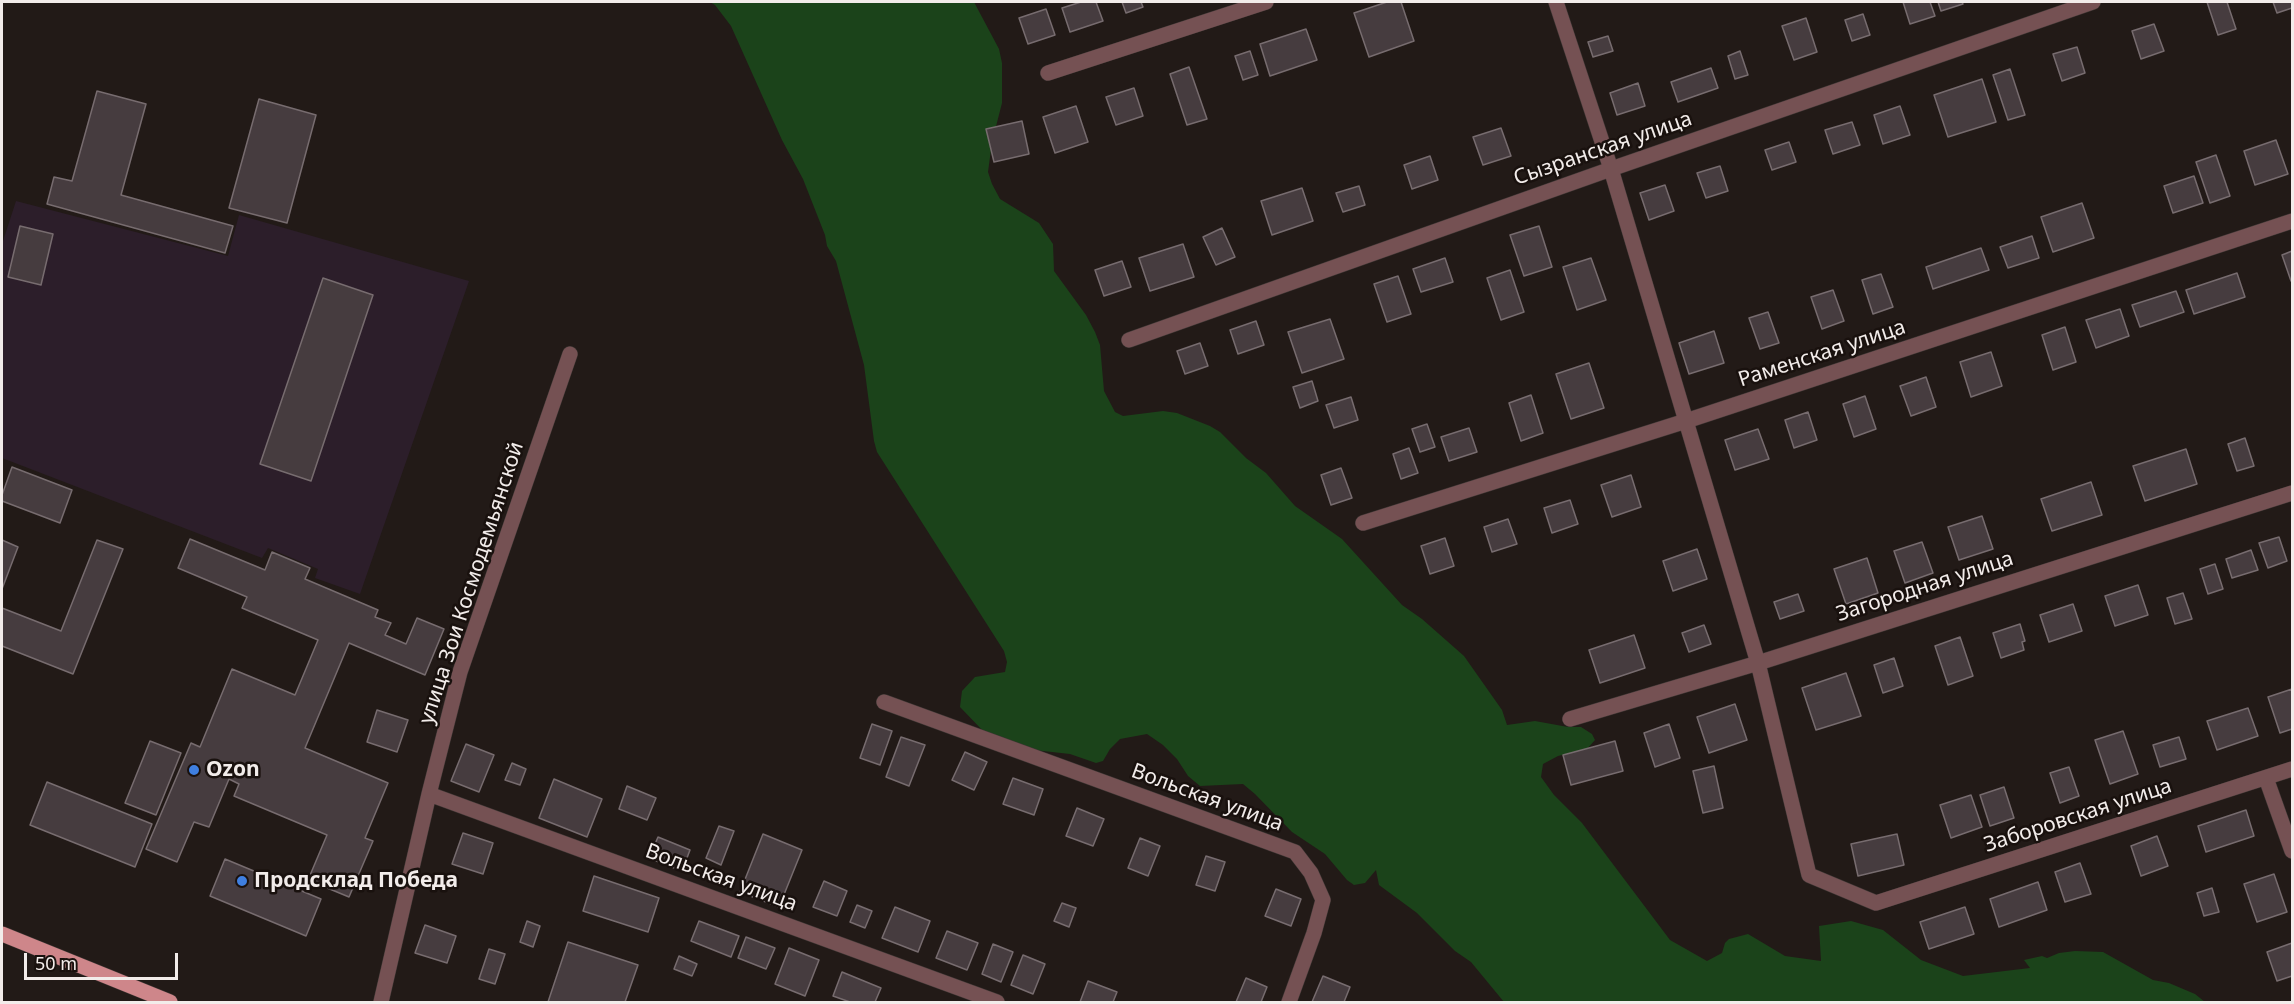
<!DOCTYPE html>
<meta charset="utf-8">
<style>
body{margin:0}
#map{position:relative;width:2294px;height:1004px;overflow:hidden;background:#221a17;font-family:"Noto Sans",sans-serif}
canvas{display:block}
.frame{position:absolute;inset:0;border:3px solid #f2ecea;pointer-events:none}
.scale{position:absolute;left:24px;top:953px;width:154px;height:27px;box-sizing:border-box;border:3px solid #f2ecea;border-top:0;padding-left:8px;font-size:18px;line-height:21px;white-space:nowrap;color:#f2ecea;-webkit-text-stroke:4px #19110e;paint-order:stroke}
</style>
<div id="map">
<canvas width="2294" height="1004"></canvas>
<div class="frame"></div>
<div class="scale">50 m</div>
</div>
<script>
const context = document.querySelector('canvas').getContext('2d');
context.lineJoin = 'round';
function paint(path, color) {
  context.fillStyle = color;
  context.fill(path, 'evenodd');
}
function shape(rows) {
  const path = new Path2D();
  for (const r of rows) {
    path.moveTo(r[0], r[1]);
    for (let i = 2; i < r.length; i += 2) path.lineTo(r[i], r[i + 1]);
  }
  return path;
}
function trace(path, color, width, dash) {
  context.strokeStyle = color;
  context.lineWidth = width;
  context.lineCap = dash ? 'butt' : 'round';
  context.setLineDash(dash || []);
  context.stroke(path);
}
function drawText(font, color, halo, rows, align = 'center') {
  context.font = font + ' "Noto Sans",sans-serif';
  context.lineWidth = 5;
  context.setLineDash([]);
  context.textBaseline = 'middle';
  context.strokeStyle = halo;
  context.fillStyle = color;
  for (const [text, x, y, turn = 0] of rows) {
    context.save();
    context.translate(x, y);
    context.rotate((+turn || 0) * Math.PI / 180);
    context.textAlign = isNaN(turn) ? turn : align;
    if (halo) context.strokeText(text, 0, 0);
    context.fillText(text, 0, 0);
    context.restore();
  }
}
paint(shape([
 [16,201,228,256,239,215,469,281,360,594,315,578,318,569,268,548,262,558,2,458,2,244]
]), '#2c1e2a');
paint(shape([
 [710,2,974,2,999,49,1002,63,1002,103,992,142,988,172,992,184,1000,199,1039,223,1053,244,1054,271,1086,315,1095,332,1100,345,1104,391,1115,412,1123,416,1163,411,1177,413,1210,426,1220,432,1246,458,1266,473,1295,506,1342,539,1402,605,1422,619,1464,656,1502,710,1507,725,1535,721,1568,727,1581,727,1592,734,1595,740,1587,749,1558,756,1543,764,1541,777,1554,795,1582,823,1670,940,1707,961,1722,953,1725,943,1729,939,1748,934,1785,956,1821,961,1819,926,1851,921,1883,930,1921,960,1963,976,2030,968,2024,960,2042,956,2047,958,2059,953,2075,951,2103,952,2153,980,2169,983,2195,994,2205,1002,1504,1002,1471,962,1455,951,1417,913,1379,885,1376,870,1365,883,1354,885,1347,880,1325,854,1292,832,1255,794,1243,784,1200,786,1188,776,1177,759,1163,745,1147,734,1120,739,1110,749,1103,761,1096,763,1070,754,1025,749,985,733,960,707,962,691,975,677,1005,672,1007,662,1004,651,877,452,874,441,864,365,836,261,827,246,825,235,803,179,782,140,731,26,715,5]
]), '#1b431a');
const building = shape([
 [1081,2,1096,2,1103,21,1070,32,1062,8,1081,2],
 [1122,2,1141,2,1143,7,1126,13,1122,2],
 [1387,2,1401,2,1414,41,1369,57,1354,13,1387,2],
 [1903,2,1930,2,1935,16,1910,24,1903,2],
 [1938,2,1962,2,1963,4,1941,11,1938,2],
 [2207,2,2227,2,2236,29,2218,35,2207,2],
 [2273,2,2292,2,2292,8,2277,13,2273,2],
 [1046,9,1055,35,1028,44,1019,18,1046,9],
 [1863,14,1870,35,1852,41,1845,20,1863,14],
 [1806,18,1817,52,1794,60,1782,26,1806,18],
 [2154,24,2164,51,2141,59,2132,31,2154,24],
 [1306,29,1317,60,1270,76,1260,44,1306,29],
 [1608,36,1613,51,1593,57,1588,42,1608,36],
 [2077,47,2085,73,2062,81,2053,54,2077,47],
 [1250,51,1258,75,1243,80,1235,56,1250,51],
 [1740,51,1748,75,1735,79,1728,56,1740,51],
 [1189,67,1207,119,1187,125,1170,74,1189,67],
 [1711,68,1718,88,1678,102,1671,82,1711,68],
 [2010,69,2025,115,2008,120,1993,75,2010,69],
 [1982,79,1996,122,1948,137,1934,95,1982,79],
 [1638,83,1645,106,1617,115,1610,93,1638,83],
 [1134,88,1143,116,1116,125,1106,97,1134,88],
 [97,91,146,104,121,195,233,226,225,253,47,204,54,177,72,181,97,91],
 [259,99,316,115,287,223,229,208,259,99],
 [1076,106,1088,142,1055,153,1043,117,1076,106],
 [1900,106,1910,135,1883,144,1874,115,1900,106],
 [1022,121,1029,154,994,162,986,129,1022,121],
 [1852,122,1860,145,1833,154,1825,130,1852,122],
 [1501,128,1511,156,1483,165,1473,137,1501,128],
 [2276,140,2288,174,2255,185,2244,151,2276,140],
 [1789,142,1796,162,1772,170,1765,150,1789,142],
 [2216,155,2230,196,2210,203,2196,162,2216,155],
 [1430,156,1438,180,1412,189,1404,165,1430,156],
 [1720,166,1728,191,1706,198,1697,173,1720,166],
 [2194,176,2203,203,2173,213,2164,186,2194,176],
 [1665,185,1674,211,1649,220,1640,193,1665,185],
 [1359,186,1365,205,1343,212,1336,193,1359,186],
 [1302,188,1313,221,1272,235,1261,201,1302,188],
 [2082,203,2094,238,2053,252,2041,217,2082,203],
 [20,226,53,234,41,285,8,277,20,226],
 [1539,226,1552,267,1524,276,1510,235,1539,226],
 [1222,228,1235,257,1216,265,1203,237,1222,228],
 [2032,236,2039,258,2008,268,2000,247,2032,236],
 [1183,244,1194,277,1150,291,1139,258,1183,244],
 [1981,248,1989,270,1933,289,1926,267,1981,248],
 [2292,251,2292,280,2291,281,2282,255,2292,251],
 [1445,258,1453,282,1421,292,1413,269,1445,258],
 [1591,258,1606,300,1577,310,1563,267,1591,258],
 [1122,261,1131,287,1104,296,1095,270,1122,261],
 [1510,270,1524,312,1501,320,1487,278,1510,270],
 [2237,273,2245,297,2194,314,2186,290,2237,273],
 [1881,274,1893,307,1873,314,1862,280,1881,274],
 [1398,276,1411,314,1387,322,1374,284,1398,276],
 [323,278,373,295,311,481,260,464,323,278],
 [1833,290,1844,321,1822,329,1811,297,1833,290],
 [2176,291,2184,312,2140,327,2132,305,2176,291],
 [2120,309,2129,336,2096,348,2086,320,2120,309],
 [1768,312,1779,343,1760,349,1749,318,1768,312],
 [1330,319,1344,359,1302,373,1288,332,1330,319],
 [1256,321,1264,345,1238,354,1230,330,1256,321],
 [2065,327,2076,362,2053,370,2042,335,2065,327],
 [1714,331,1724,363,1689,374,1679,343,1714,331],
 [1200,343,1208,366,1185,374,1177,351,1200,343],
 [1991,352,2002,386,1971,397,1960,362,1991,352],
 [1589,363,1604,408,1571,419,1556,374,1589,363],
 [1926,377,1936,407,1911,416,1900,386,1926,377],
 [1312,381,1318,401,1300,408,1293,387,1312,381],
 [1531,395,1543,433,1521,441,1509,403,1531,395],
 [1865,396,1876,429,1854,437,1843,404,1865,396],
 [1351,397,1358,420,1334,428,1326,405,1351,397],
 [1808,412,1817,440,1794,448,1785,420,1808,412],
 [1427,424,1435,447,1420,452,1412,429,1427,424],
 [1469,428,1477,452,1449,461,1441,437,1469,428],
 [1758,429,1769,459,1735,470,1725,440,1758,429],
 [2245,438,2254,466,2237,471,2228,444,2245,438],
 [1409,448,1418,473,1401,479,1393,454,1409,448],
 [2186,449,2197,484,2145,501,2133,466,2186,449],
 [12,467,72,490,60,523,2,501,2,495,12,467],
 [1341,468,1352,498,1331,505,1321,475,1341,468],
 [1631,475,1641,507,1612,517,1601,485,1631,475],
 [2091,482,2102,515,2052,531,2041,499,2091,482],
 [1570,500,1578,524,1552,533,1544,508,1570,500],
 [1982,516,1993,549,1959,560,1948,527,1982,516],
 [1508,519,1517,544,1492,552,1484,527,1508,519],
 [2279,537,2287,561,2268,568,2259,543,2279,537],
 [1445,538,1454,566,1430,574,1421,546,1445,538],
 [190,539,265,570,272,552,310,568,305,579,378,610,375,617,391,623,385,635,406,644,417,618,444,629,425,675,349,643,305,748,388,783,365,838,373,841,349,897,308,880,327,835,234,796,239,784,229,779,209,827,194,822,177,862,146,849,191,743,200,747,232,669,295,695,318,640,242,608,247,597,178,568,190,539],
 [2,540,18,547,2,589,2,540],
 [97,540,123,549,73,674,2,646,2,608,61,631,97,540],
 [1922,542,1933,573,1905,583,1894,551,1922,542],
 [1697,549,1707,579,1673,591,1663,561,1697,549],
 [2251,550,2258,570,2232,578,2226,559,2251,550],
 [1867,558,1878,593,1846,604,1834,569,1867,558],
 [2215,564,2223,589,2208,594,2200,569,2215,564],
 [2138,585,2148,615,2115,626,2105,596,2138,585],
 [2183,593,2192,619,2175,624,2167,598,2183,593],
 [1798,594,1804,611,1780,619,1774,602,1798,594],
 [2073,604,2082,631,2049,642,2040,615,2073,604],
 [2020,624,2025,641,2022,642,2024,650,2001,658,1993,633,2020,624],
 [1704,625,1711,644,1689,652,1682,633,1704,625],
 [1634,635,1645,668,1600,683,1589,650,1634,635],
 [1960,637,1973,676,1948,685,1935,646,1960,637],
 [1894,658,1903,686,1883,693,1874,665,1894,658],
 [1846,673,1861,716,1816,730,1802,688,1846,673],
 [2292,689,2292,729,2280,733,2268,697,2292,689],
 [1735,704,1747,740,1709,753,1697,717,1735,704],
 [2248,708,2258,736,2217,750,2207,721,2248,708],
 [377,710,408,720,397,752,367,742,377,710],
 [872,724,892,731,880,765,860,758,872,724],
 [1669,724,1680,758,1655,767,1644,733,1669,724],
 [2123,731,2138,774,2110,784,2095,740,2123,731],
 [901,737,925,745,909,786,886,777,901,737],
 [2179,737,2186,759,2160,767,2153,745,2179,737],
 [150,741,181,753,156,815,125,803,150,741],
 [1615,741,1623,771,1571,785,1563,755,1615,741],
 [466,744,494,755,479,792,451,781,466,744],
 [965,752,987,762,974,790,952,780,965,752],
 [512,763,526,769,520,785,505,780,512,763],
 [1714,766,1723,808,1703,813,1693,771,1714,766],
 [2069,767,2079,796,2060,803,2050,773,2069,767],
 [1013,778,1043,789,1034,815,1003,804,1013,778],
 [554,779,602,799,587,837,539,818,554,779],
 [47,782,152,824,135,867,30,825,47,782],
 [627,786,656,798,647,820,619,809,627,786],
 [2004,787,2014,818,1990,826,1980,795,2004,787],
 [1971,795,1982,827,1951,838,1940,805,1971,795],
 [1077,808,1104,819,1093,846,1066,836,1077,808],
 [2246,810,2254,836,2206,852,2198,826,2246,810],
 [719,826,734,831,721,865,706,858,719,826],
 [463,833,493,843,483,874,452,864,463,833],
 [763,834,802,850,779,907,740,892,763,834],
 [1897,834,1904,865,1858,876,1851,844,1897,834],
 [2157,836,2168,866,2141,876,2131,846,2157,836],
 [658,837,690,850,682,871,649,858,658,837],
 [1140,838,1160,846,1148,876,1128,868,1140,838],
 [1206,856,1225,862,1215,891,1196,885,1206,856],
 [225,859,321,899,306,936,210,896,225,859],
 [2080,863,2091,894,2065,902,2055,872,2080,863],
 [2274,874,2287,912,2257,922,2244,884,2274,874],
 [594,876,659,898,648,932,583,911,594,876],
 [824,881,847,891,837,916,813,907,824,881],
 [2038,882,2047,910,1999,927,1990,899,2038,882],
 [2212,888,2219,912,2204,916,2197,893,2212,888],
 [1276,889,1301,899,1291,926,1265,916,1276,889],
 [1062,903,1076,908,1069,927,1054,921,1062,903],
 [857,905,872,911,865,928,850,922,857,905],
 [895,907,930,921,918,952,882,938,895,907],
 [1965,907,1974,934,1929,949,1920,922,1965,907],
 [527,921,540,926,533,947,520,942,527,921],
 [699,921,739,936,731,957,691,941,699,921],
 [425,925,456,936,447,963,415,953,425,925],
 [947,931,978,943,967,970,936,958,947,931],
 [746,937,775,948,766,969,738,958,746,937],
 [568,942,638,965,625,1002,548,1002,568,942],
 [2292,943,2292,976,2277,981,2267,952,2292,943],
 [993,944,1013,952,1001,982,982,974,993,944],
 [789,948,819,960,805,996,775,984,789,948],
 [489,949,505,954,495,984,479,979,489,949],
 [1023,955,1045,964,1033,994,1011,985,1023,955],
 [679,956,697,964,692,976,674,969,679,956],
 [842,972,881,988,875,1002,850,1002,833,996,842,972],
 [1323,976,1350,987,1344,1002,1312,1002,1323,976],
 [1246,978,1267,987,1261,1002,1236,1002,1246,978],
 [1088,981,1117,992,1113,1002,1080,1002,1088,981]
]);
paint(building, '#463c3f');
trace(building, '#776c6f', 1.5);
const street = shape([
 [1556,2,1611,169,1758,663,1809,875,1876,903,2292,769],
 [1048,73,1266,2],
 [1129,340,1611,169,2093,2],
 [1363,523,1686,421,2292,221],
 [884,702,1295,852,1311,873,1323,900,1314,933,1289,1002],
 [1570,719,1758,663,2292,493],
 [2266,778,2292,851],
 [429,794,997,1002],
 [381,1002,429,794,460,672,570,354]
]);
const primary = shape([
 [2,934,170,1002]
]);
trace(street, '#3f3735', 16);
trace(primary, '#3f3735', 16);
trace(street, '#755153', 15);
trace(primary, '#ce868a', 15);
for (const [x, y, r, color] of [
 [194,770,6,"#3f7fe0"],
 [242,881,6,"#3f7fe0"]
]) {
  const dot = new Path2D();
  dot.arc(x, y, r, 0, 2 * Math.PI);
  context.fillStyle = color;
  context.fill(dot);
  trace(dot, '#19110e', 2);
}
drawText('21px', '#f2ecea', '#19110e', [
 ["Сызранская улица",1603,149,-19],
 ["Раменская улица",1822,354,-18],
 ["улица Зои Космодемьянской",472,583,-72],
 ["Загородная улица",1925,587,-18],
 ["Вольская улица",1207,798,20],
 ["Заборовская улица",2078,816,-18],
 ["Вольская улица",721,878,20]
]);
drawText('bold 21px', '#f2ecea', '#19110e', [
 ["Ozon",206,770],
 ["Продсклад Победа",254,881]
], 'left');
</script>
